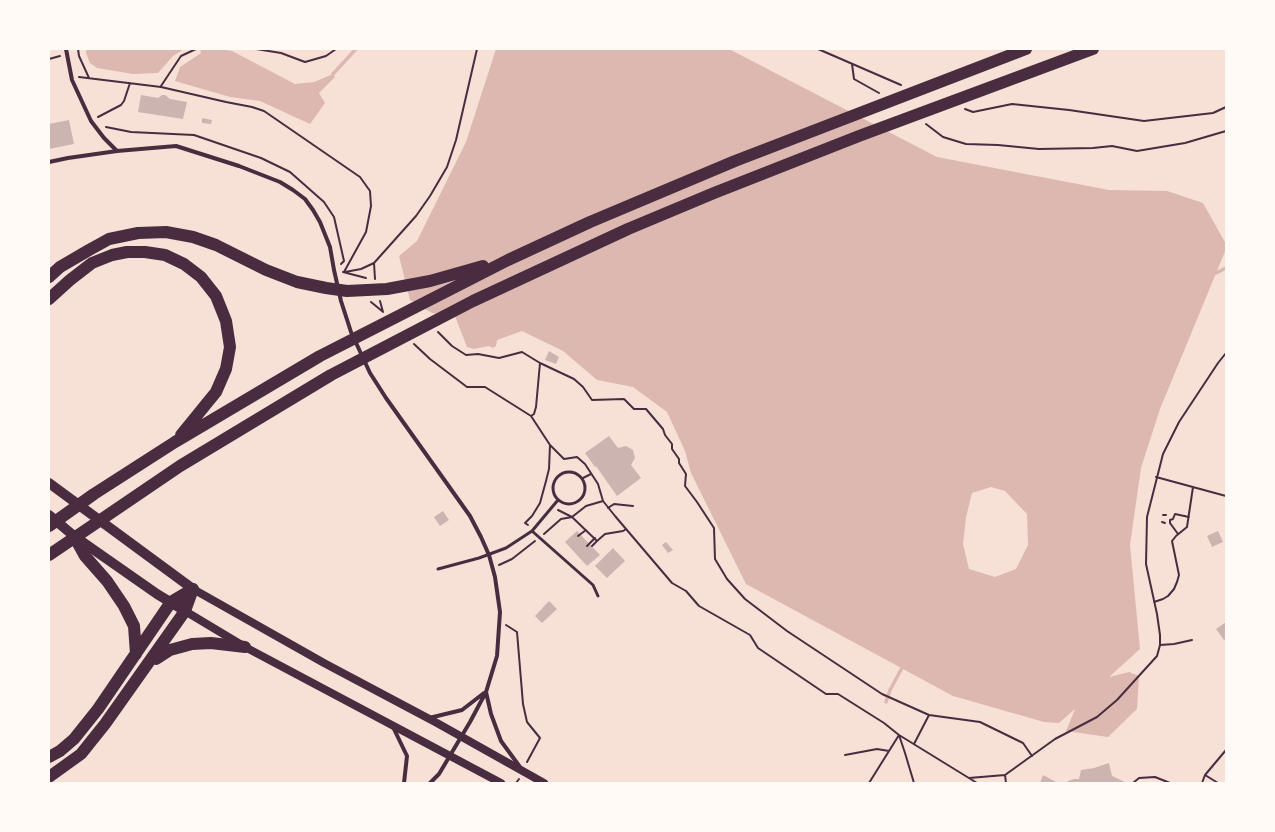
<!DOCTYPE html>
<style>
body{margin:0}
#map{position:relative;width:1275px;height:832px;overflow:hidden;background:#f7e1d7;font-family:Spectral,serif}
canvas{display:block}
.frame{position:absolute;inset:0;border:50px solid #fffaf5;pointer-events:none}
</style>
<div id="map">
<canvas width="1275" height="832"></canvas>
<div class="frame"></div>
</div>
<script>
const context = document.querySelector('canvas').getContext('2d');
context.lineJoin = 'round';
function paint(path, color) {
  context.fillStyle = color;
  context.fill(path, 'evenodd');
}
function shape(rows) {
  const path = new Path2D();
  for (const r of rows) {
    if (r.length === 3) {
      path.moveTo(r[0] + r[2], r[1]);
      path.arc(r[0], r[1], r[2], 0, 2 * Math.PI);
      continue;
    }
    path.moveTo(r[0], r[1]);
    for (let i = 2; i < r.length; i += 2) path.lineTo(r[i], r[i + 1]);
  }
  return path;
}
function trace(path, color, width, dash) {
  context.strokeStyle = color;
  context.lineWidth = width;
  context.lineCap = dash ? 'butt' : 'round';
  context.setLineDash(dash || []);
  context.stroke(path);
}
paint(shape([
 [86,49,184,49,173,56,158,73,133,74,97,68,90,63,86,53],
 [200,49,220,49,232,51,295,84,314,82,333,74,335,77,319,93,325,103,310,124,260,101,230,97,175,81,180,67,201,53],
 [496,49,729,49,937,157,1109,190,1167,191,1203,203,1226,244,1226,249,1160,409,1141,468,1130,545,1140,649,1109,677,1129,672,1139,676,1137,709,1108,737,1066,731,1075,709,1059,723,1044,722,953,696,746,584,691,473,685,451,667,412,633,387,597,380,563,351,522,331,497,340,496,346,493,348,489,346,474,349,467,347,455,316,432,313,410,300,399,256,417,241,466,142],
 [991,487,1005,491,1027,514,1028,545,1016,569,995,577,969,569,963,544,966,517,972,493]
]), '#dcb8b0');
trace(shape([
 [333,74,356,49],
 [1216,273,1226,268],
 [886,702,890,690,902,668]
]), '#dcb8b0', 3.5);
paint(shape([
 [141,95,158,98,162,95,165,95,170,99,187,102,183,119,138,112],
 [202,118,212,120,211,124,202,123],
 [69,120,74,144,49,149,49,124],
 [549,351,559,357,556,364,545,360],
 [609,436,618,448,626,446,633,450,635,458,631,465,641,478,617,496,596,466,595,467,585,453],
 [443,511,449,520,440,526,434,517],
 [577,531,600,555,587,566,565,542],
 [1218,531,1223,542,1212,547,1207,536],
 [666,542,673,550,668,553,662,545],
 [613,548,625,561,607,578,595,566],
 [549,601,557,609,542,623,535,616],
 [1226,622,1226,639,1224,640,1216,629],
 [1109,763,1112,776,1127,783,1067,783,1068,781,1074,779,1079,779,1081,770,1094,768],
 [1043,775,1058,783,1040,783]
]), '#ccb4b1');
trace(shape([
 [78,49,79,56,89,78],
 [256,49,281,53,305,62,326,56,336,49],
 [818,49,901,85],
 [49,59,60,56],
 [852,64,854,79,879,93],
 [79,77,161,87,226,102,252,107,264,111,360,177,370,191,371,206,366,232,344,272],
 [161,86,181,56,196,49],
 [965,109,973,112,1012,104,1069,110,1144,121,1213,113,1226,107],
 [98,117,121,105,124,101,130,83],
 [926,124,943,137,966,144,998,145,1039,149,1093,148,1112,146,1137,151,1185,143,1226,131],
 [106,127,131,132,194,135,261,158,290,172,324,202,334,217,344,261,341,264],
 [343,272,366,278],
 [345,272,361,269,374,263],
 [375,279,374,263,416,216,430,196,447,167,456,140,477,49],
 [380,301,383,312],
 [371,302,382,311],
 [438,332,452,346,466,355,478,354,499,358,522,352,540,363,574,379,583,387,592,400,624,399,634,409,646,409,663,429,665,435,672,444,672,449,679,459,679,463,686,474,685,486,697,502,714,528,715,559,727,579,745,599,787,631,882,694,929,715,980,722,1023,743,1032,756],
 [414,344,430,359,467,387,485,387,531,416,550,445,564,459,577,457,585,464,598,484,603,501,615,516,672,583,686,591,699,606,750,635,758,648,826,694,838,694,884,723,899,735,977,783],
 [531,416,534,414,536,407,540,363],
 [1156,477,1226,496],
 [583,478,591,474],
 [608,508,614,504,633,506],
 [558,510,572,517,597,541,605,534,623,531,626,529],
 [1163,515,1166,515],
 [1162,522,1165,523],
 [528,525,525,523,532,516,540,503,546,481,549,469,550,445],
 [544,534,561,519,572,517,586,506,603,501],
 [1178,534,1170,523,1170,520,1173,519,1175,514,1189,517],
 [578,536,586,530],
 [587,546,595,538],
 [592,546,597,541],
 [499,565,512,559,535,541],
 [1154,602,1163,599,1168,596,1174,589,1177,582,1179,575,1172,541,1176,536,1187,527,1193,487],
 [506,625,517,632,523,704,527,722,540,738,527,762],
 [1160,645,1174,644,1192,640],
 [914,744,929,715],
 [845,755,877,749,889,751],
 [1005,775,1006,783],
 [1205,775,1218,783],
 [969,778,1005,775,1055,739,1097,717,1117,700,1157,656,1160,645,1160,635,1157,614,1146,564,1147,517,1163,454,1179,422,1218,363,1226,353],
 [516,783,519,779],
 [869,783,899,735,905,753,914,783],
 [1133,783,1139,778,1155,777,1170,783],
 [1202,783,1205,775,1226,750]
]), '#4a2c40', 2);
trace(shape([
 [569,488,16],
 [532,531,593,585,598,596],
 [438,569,479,558,506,548,532,531,558,500]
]), '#4a2c40', 3);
trace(shape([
 [66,49,72,80,91,121,104,138,117,151],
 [49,162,68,158,117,151,176,146,239,166,280,182,293,190,305,199,313,210,320,222,330,247,334,270,341,301,351,332,370,373,386,398,470,516,481,537,489,555,495,577,500,612,497,656,486,692,470,722,439,774,430,783],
 [486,692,491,714,501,741,520,767],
 [429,718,462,710,484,693],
 [393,727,407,756,404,783]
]), '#4a2c40', 4);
trace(shape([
 [193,589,324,663,437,723,544,783],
 [185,611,245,647,501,783]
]), '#4a2c40', 8);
trace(shape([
 [49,483,193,589],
 [49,515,74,536,157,594,185,611]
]), '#4a2c40', 10);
trace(shape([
 [49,277,60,267,89,250,109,239,138,233,166,232,193,237,216,245,266,270,297,282,326,288,347,291,387,289,430,281,483,266],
 [49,299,70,280,92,263,112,255,127,252,145,252,165,255,184,264,201,277,216,296,226,321,230,347,226,369,216,392,181,435],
 [49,526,94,494,175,442,320,356,508,260,590,222,735,161,1026,49],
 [74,536,85,556,107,581,124,606,134,626,136,654],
 [49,555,180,466,331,375,473,301,628,229,714,193,859,136,1093,49],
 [156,659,170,650,192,644,211,643,245,647],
 [49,757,60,751,74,739,98,709,171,602,193,589],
 [49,777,81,754,105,724,185,611,193,589]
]), '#4a2c40', 12);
</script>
